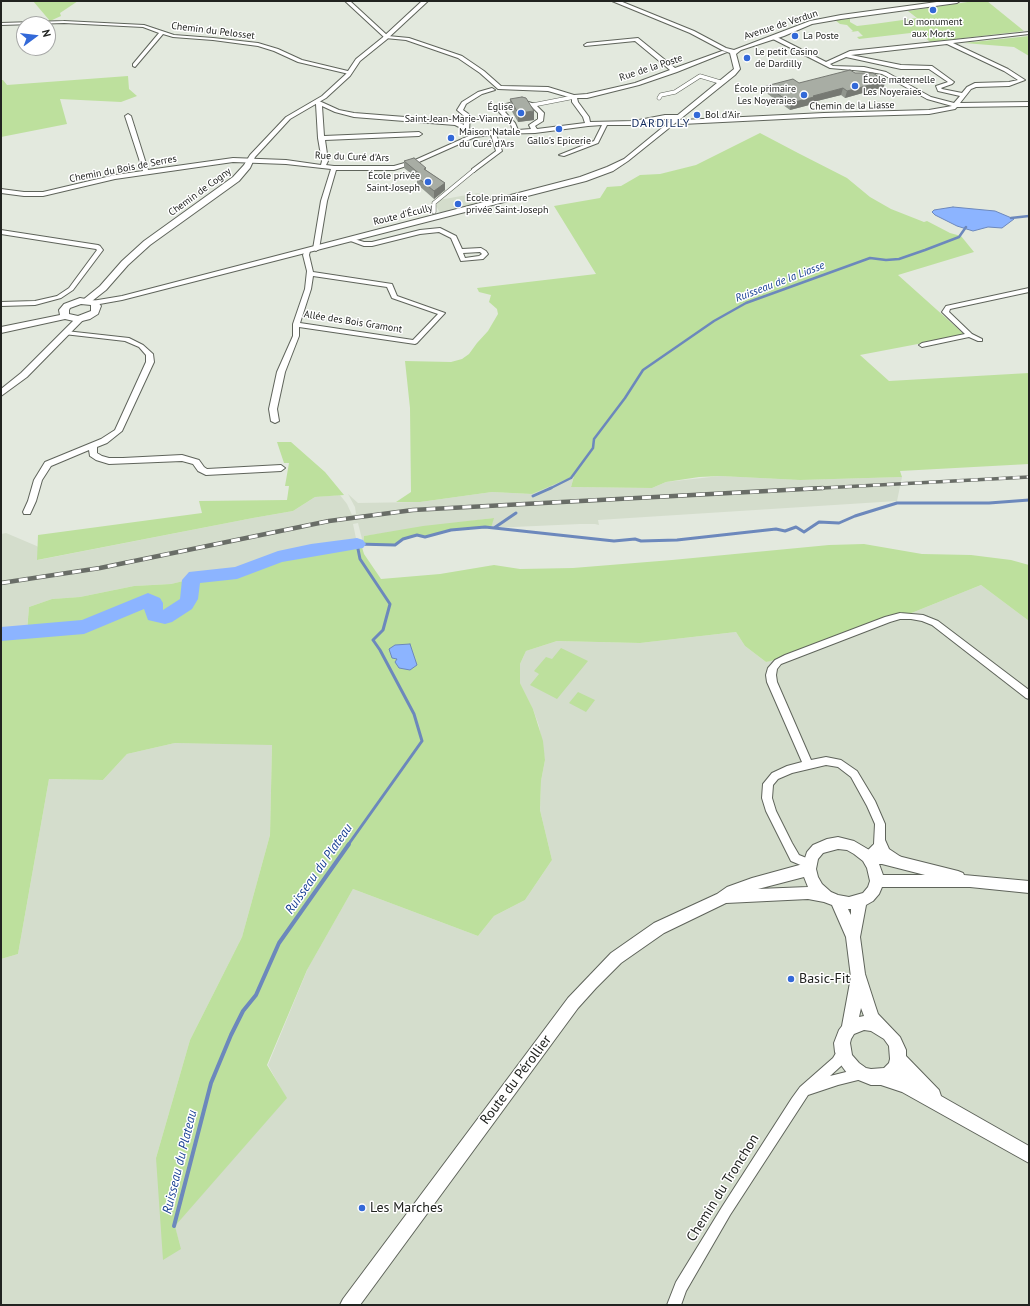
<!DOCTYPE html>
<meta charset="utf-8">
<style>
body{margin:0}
#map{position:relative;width:1030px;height:1306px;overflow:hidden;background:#e3e9de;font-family:"PT Sans",sans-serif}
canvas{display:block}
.frame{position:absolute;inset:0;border:2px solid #212320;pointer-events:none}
.north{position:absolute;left:16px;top:16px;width:40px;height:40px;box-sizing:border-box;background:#fff;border:1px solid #a6a7a6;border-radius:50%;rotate:75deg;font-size:11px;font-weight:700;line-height:16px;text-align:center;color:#212320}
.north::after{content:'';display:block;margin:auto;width:14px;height:18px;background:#3369d8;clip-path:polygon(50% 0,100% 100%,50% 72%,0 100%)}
</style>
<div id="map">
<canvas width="1030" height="1306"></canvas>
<div class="frame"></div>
<div class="north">N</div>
</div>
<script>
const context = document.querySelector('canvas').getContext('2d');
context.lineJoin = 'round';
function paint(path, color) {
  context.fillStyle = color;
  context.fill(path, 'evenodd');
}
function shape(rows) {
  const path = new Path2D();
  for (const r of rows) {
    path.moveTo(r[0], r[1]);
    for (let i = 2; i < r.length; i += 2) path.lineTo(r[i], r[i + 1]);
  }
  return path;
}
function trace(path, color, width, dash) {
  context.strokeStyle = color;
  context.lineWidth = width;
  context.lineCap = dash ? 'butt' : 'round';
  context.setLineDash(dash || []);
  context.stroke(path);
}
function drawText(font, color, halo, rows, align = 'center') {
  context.font = font + ' "PT Sans",sans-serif';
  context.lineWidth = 3;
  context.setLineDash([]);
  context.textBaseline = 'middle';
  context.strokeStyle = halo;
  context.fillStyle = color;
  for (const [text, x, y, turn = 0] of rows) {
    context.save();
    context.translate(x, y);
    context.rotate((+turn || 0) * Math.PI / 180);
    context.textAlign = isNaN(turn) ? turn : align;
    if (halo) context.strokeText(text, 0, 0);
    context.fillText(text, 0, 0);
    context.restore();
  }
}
paint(shape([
 [478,193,481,194,487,202,441,214,436,206,439,200],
 [574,475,571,487,652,488,666,482,720,476,800,480,902,477,897,501,598,520,599,525,595,524,580,524,491,528,493,518,364,536,363,543,358,523,353,524,357,543,308,548,270,555,228,572,197,575,189,580,171,584,134,586,80,597,52,599,29,607,27,629,1,631,1,534,6,533,39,547,38,560,253,518,293,511,315,497,340,495,347,504,352,515,356,514,355,507,348,494,358,503,420,502,492,492,532,494],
 [981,585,1029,621,1029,1305,1,1305,1,959,18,954,49,779,103,780,127,754,175,743,272,744,270,835,242,937,190,1040,156,1158,181,1249,174,1226,286,1098,268,1065,308,968,353,889,478,936,494,916,525,900,552,860,540,810,541,781,545,760,539,726,533,709,520,683,520,664,526,651,557,641,640,643,736,632,745,646,766,662,904,616]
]), '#d4ddcc');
paint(shape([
 [33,1,78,1,60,13,61,16,50,21],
 [974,1,987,1,1024,31,930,42,919,32,859,39,857,37,863,36,858,31,851,32,853,31,847,25,840,24,835,20,850,19,850,22,857,26,874,24,917,18,908,11],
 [1029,36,1029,56,1014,47,964,43],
 [128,76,129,89,137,96,121,102,60,99,67,124,1,137,1,80,3,80,7,85],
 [760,133,798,153,847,178,870,197,891,209,924,222,927,221,950,233,961,236,974,252,898,275,965,335,860,355,889,381,1029,373,1029,464,900,471,902,477,800,480,720,476,699,477,666,482,652,488,571,487,574,476,532,494,492,492,420,502,396,502,411,492,410,408,405,361,451,362,462,359,469,354,477,343,488,331,498,314,497,309,489,302,491,295,479,292,477,288,596,274,554,206,600,198,607,187,621,186,640,175,660,174,696,165],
 [277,442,291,442,325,472,344,495,315,497,293,511,253,518,37,560,38,535,202,513,199,501,287,500,289,486,285,486,289,463,284,463],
 [494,518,491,528,451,530,425,537,417,535,403,539,399,543,395,545,378,546,363,544,364,536,423,526],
 [361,544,364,554,381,579,440,574,494,565,520,569,573,568,672,560,829,545,864,544,922,554,971,555,1011,560,1029,565,1029,621,981,585,904,616,788,657,766,662,745,646,736,632,640,643,557,641,526,651,520,664,520,683,533,709,543,741,545,760,541,781,540,810,552,860,525,900,494,916,478,936,353,889,307,970,267,1065,287,1098,175,1226,181,1249,163,1260,156,1158,190,1040,242,937,270,835,272,745,175,743,127,754,103,780,49,779,18,954,1,959,1,630,16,632,27,631,29,607,52,599,80,597,134,586,171,584,192,579,201,575,237,573,278,557,311,550],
 [290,553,277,556,237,572,228,572,270,555],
 [561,648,588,661,557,699,530,685,539,674,534,671,546,657,552,659],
 [578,692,595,700,586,712,569,703]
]), '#bde09d');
const water = shape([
 [953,207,995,211,1014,219,1002,228,988,227,973,231,957,226,935,215,932,212,934,210,953,207],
 [410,644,417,665,410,670,399,668,395,662,397,659,392,658,389,649,395,645,410,644]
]);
paint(water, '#8cb4ff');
trace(water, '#6c88bc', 1);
trace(shape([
 [1011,218,1029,216],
 [549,489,571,478,593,448,594,439,625,398,643,370,714,321,746,303,870,258,886,260,899,259,925,250,959,237,966,227]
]), '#6c88bc', 2.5);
trace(shape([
 [533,496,551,488],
 [494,528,516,513],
 [348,845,422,741,414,714,380,650,373,640,383,630,390,604,360,559,357,544,395,545,403,539,417,535,425,537,451,530,485,527,614,541,635,539,641,541,677,540,776,529,785,531,796,527,804,532,819,522,839,523,855,516,897,503,989,503,1029,500]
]), '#6c88bc', 3);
trace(shape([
 [174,1226,211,1083,231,1035,243,1011,256,995,279,943,349,844]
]), '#6c88bc', 4);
paint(shape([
 [357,538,363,540,366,544,363,548,282,562,237,579,200,583,198,599,192,609,172,622,165,624,148,620,144,609,84,634,1,641,1,627,82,620,148,593,160,598,163,603,163,610,180,599,182,580,189,572,235,567,278,551,311,544,357,538]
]), '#8cb4ff');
const pedestrian = shape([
 [659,98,661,95,675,92,700,76,720,82],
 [533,105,574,97],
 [434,212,434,203,474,170]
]);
const minor = shape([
 [345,1,350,1,388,36,409,38,462,56,484,71,501,86,548,87,574,95,587,94,635,83,670,70,635,41,585,46,584,45,587,43,638,38,675,68,722,51,727,52,677,72,639,85,587,98,577,98,578,102,589,117,590,122,634,121,665,115,679,115,682,117,679,119,665,119,634,125,607,125,598,143,564,156,559,155,594,141,602,125,588,126,535,133,496,134,502,151,474,172,472,171,472,169,496,151,491,135,475,137,419,162,394,170,336,170,327,201,319,249,316,251,313,249,321,201,331,169,286,164,233,162,115,179,43,196,24,196,1,193,1,189,24,192,43,192,115,175,143,171,125,116,128,114,131,116,148,170,233,158,286,160,321,165,322,161,318,138,316,104,314,102,317,100,339,110,354,113,456,121,464,125,464,116,457,110,462,102,478,92,492,88,495,90,482,94,466,104,463,110,470,115,469,131,466,133,464,132,463,129,455,125,354,117,335,112,322,106,324,136,419,132,422,134,419,136,325,140,328,161,326,165,334,166,394,166,415,160,471,135,487,131,513,130,511,125,499,112,501,108,506,104,522,100,535,104,544,113,543,121,535,126,537,129,585,123,583,117,572,102,572,98,548,91,498,89,480,73,458,58,406,40,385,38,345,1],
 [522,104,531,106,538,113,538,119,529,125,531,129,518,130,515,123,505,112,510,106,522,104],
 [64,21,144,25,174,35,213,38,258,43,278,49,302,60,352,72,349,74,298,62,274,51,258,46,213,40,173,37,163,34,135,67,133,66,133,64,159,33,143,27,64,23,1,25,1,23,64,21],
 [1029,32,1029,34,953,43,1008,69,1025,80,1009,86,976,87,971,89,960,103,1029,102,1029,106,957,107,955,109,929,114,824,117,682,124,671,121,674,119,682,120,824,113,929,110,952,106,927,99,882,74,864,71,830,68,773,39,773,37,777,37,826,62,850,51,1029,32],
 [947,44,1004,71,1018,80,1009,82,975,83,967,87,962,93,942,89,941,88,952,84,954,82,932,66,901,65,851,55,947,44],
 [846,57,901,69,929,69,948,82,936,86,938,91,960,96,954,103,931,97,886,72,864,67,833,66,830,64,846,57],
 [440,228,456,236,462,249,481,248,486,251,488,254,483,259,461,261,451,238,439,232,420,234,372,246,364,246,348,240,351,238,364,242,372,242,420,230,440,228],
 [480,252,482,254,479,256,465,258,463,253,480,252],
 [1,230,98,245,100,246,103,250,73,290,61,298,35,305,1,306,1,302,35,301,57,296,69,288,97,250,96,249,1,234,1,230],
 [307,249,310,251,309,255,313,272,392,284,397,296,445,313,417,343,415,344,299,327,299,336,285,372,277,409,279,421,275,423,271,421,269,409,277,372,293,336,293,324,305,289,307,271,303,255,305,250,307,249],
 [313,276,387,287,392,298,438,314,413,340,300,323,311,289,313,276],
 [1029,288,1029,292,950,309,949,312,972,334,982,339,982,341,978,341,969,337,922,347,919,345,922,343,965,334,942,312,946,306,1029,288],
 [66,331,129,338,143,345,153,354,154,362,122,431,107,443,97,447,97,453,102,456,109,458,123,458,182,455,199,460,204,467,207,469,281,465,285,468,281,471,206,475,198,471,193,464,182,461,109,464,96,460,90,456,89,450,51,466,42,480,36,501,31,512,30,514,24,514,23,512,28,501,34,480,45,462,101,439,115,430,146,362,146,355,139,347,125,341,64,334,64,332,66,331],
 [900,613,923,615,938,621,1029,690,1029,699,1026,698,932,625,922,621,911,619,900,619,890,622,781,664,777,669,776,675,777,682,811,760,826,757,841,760,857,771,875,801,885,824,885,840,889,849,901,857,902,860,901,863,897,864,881,855,880,852,872,860,868,861,864,860,863,857,864,854,874,844,875,824,867,806,851,777,838,767,826,765,792,773,778,779,773,785,772,798,776,811,792,843,799,855,814,861,815,864,814,867,810,869,791,861,766,811,762,798,763,784,772,773,787,766,802,762,767,682,766,675,768,668,775,660,785,655,885,617,900,613],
 [843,1046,847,1048,849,1052,847,1056,841,1066,830,1076,862,1068,866,1070,868,1074,866,1078,838,1085,808,1095,730,1215,686,1291,681,1305,667,1305,676,1282,722,1207,792,1098,800,1087,833,1058,839,1048,843,1046]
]);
const tertiary = shape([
 [422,1,428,1,386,40,360,61,350,76,326,98,290,119,255,157,250,168,239,181,150,245,128,265,106,290,92,301,122,296,580,177,607,167,624,159,734,69,730,53,722,50,690,33,612,1,620,1,694,31,726,48,734,50,810,21,841,15,944,1,960,1,957,3,841,19,812,24,784,36,741,50,736,54,740,69,735,75,628,161,613,171,586,181,122,300,94,305,91,305,90,302,84,303,84,299,100,286,122,261,144,241,233,177,244,165,250,155,286,117,322,96,346,74,356,59,382,38,422,1],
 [78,316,81,316,85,318,27,377,1,396,1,389,21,373,78,316]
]);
const secondary = shape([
 [80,298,97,301,101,306,98,314,90,319,78,322,65,319,1,333,1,327,60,315,59,310,64,304,80,298],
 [81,304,91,305,91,311,78,316,69,314,69,310,70,308,81,304],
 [838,837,854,841,871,851,882,852,958,871,963,873,964,875,1029,881,1029,893,970,887,882,887,879,894,873,901,866,905,860,937,865,974,875,1005,878,1014,900,1037,906,1050,906,1056,939,1090,941,1096,1029,1146,1029,1163,902,1092,881,1085,871,1085,856,1079,847,1073,841,1065,835,1052,834,1043,839,1030,842,1026,851,977,846,937,832,905,824,902,808,899,726,903,664,933,621,963,596,988,578,1008,360,1305,340,1305,343,1299,568,998,611,953,654,923,717,894,727,887,752,878,803,864,807,852,813,845,827,839,838,837],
 [838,849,847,850,854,854,863,861,867,868,870,881,868,887,863,893,849,897,838,895,831,892,822,884,818,877,816,869,818,859,823,853,838,849],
 [879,864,882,864,925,875,883,875,879,864],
 [804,877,808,887,758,889,804,877],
 [848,909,851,909,851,915,848,909],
 [861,1008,864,1016,859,1017,861,1008],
 [864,1030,871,1031,884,1039,889,1046,890,1059,889,1063,884,1068,871,1069,866,1068,859,1063,852,1055,850,1043,851,1039,854,1034,864,1030]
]);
trace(pedestrian, '#5f645b', 4.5);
trace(minor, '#5f645b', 2);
trace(tertiary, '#5f645b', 2);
trace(secondary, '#5f645b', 2);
trace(pedestrian, '#fff', 3.5);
paint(minor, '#fff');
paint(tertiary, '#fff');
paint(secondary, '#fff');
const railFar1 = shape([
 [803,489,1029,477]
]);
const rail = shape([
 [1,583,100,568,329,521,413,510,823,488]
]);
trace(railFar1, '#696d67', 3.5);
trace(rail, '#696d67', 4.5);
trace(railFar1, '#fff', 2.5, [7]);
trace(rail, '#fff', 3, [9]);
paint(shape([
 [855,73,884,87,845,98,841,95,813,102,813,104,790,110,765,92,766,86,799,83],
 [510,99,534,120,518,122,510,108],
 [404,161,426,168,426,170,445,183,445,190,434,199,417,184,417,178,404,168]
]), '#90958d');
paint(shape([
 [885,81,884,87,845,98,847,91],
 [843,88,841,95,813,102,813,104,790,110,791,103,813,96],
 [534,111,534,120,518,122,518,113],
 [445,183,445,190,434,199,434,191]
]), '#767973');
const building = shape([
 [850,70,855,73,873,73,885,81,847,91,843,88,813,96,814,97,791,103,766,86,793,79,799,83,850,70],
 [522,97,526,98,534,111,518,113,510,99,522,97],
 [414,158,426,168,424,169,445,183,434,191,417,177,421,175,404,161,414,158]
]);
paint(building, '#a8ada4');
trace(building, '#767973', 1);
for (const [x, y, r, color] of [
 [933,10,4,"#3369d8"],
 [795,36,4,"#3369d8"],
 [747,58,4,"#3369d8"],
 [855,86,4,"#3369d8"],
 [804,95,4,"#3369d8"],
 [521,113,4,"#3369d8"],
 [697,115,4,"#3369d8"],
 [559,129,4,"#3369d8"],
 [451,138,4,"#3369d8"],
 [428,182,4,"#3369d8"],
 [458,204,4,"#3369d8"],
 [791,979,4,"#3369d8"],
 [362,1208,4,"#3369d8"]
]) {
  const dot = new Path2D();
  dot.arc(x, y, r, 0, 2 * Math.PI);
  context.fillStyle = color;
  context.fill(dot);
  trace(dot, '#fff', 1.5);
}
drawText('10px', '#212320', '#fff', [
 ["Le monument",933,22,"center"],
 ["aux Morts",933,34,"center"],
 ["La Poste",803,36],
 ["Le petit Casino",755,52],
 ["de Dardilly",755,64],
 ["École maternelle",863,80],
 ["Les Noyeraies",863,92],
 ["École primaire",796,89,"right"],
 ["Les Noyeraies",796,101,"right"],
 ["Église",513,107,"right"],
 ["Saint-Jean-Marie-Vianney",513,119,"right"],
 ["Bol d'Air",705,115],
 ["Maison Natale",459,132],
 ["du Curé d'Ars",459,144],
 ["Gallo's Epicerie",559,141,"center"],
 ["École privée",420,176,"right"],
 ["Saint-Joseph",420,188,"right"],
 ["École primaire",466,198],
 ["privée Saint-Joseph",466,210]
], 'left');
drawText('10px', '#212320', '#fff', [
 ["Avenue de Verdun",781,25,-18],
 ["Chemin du Pelosset",213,31,7],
 ["Rue de la Poste",651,68,-18],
 ["Chemin de la Liasse",852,106,-1],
 ["Rue du Curé d'Ars",352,157,2],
 ["Chemin du Bois de Serres",123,169,-11],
 ["Chemin de Cogny",200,192,-36],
 ["Route d'Écully",403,215,-14],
 ["Allée des Bois Gramont",353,322,9]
]);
drawText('italic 11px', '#173f93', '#fff', [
 ["Ruisseau de la Liasse",780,282,-21]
]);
context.letterSpacing = '1px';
drawText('12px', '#0d275b', '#fff', [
 ["DARDILLY",661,124]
]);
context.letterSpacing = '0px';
drawText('italic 13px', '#173f93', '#fff', [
 ["Ruisseau du Plateau",319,869,-55],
 ["Ruisseau du Plateau",180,1162,-76]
]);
drawText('14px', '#212320', '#fff', [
 ["Basic-Fit",799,979],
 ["Les Marches",370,1208]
], 'left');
drawText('14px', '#212320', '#fff', [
 ["Route du Pérollier",516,1080,-53],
 ["Chemin du Tronchon",723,1188,-58]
]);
</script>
